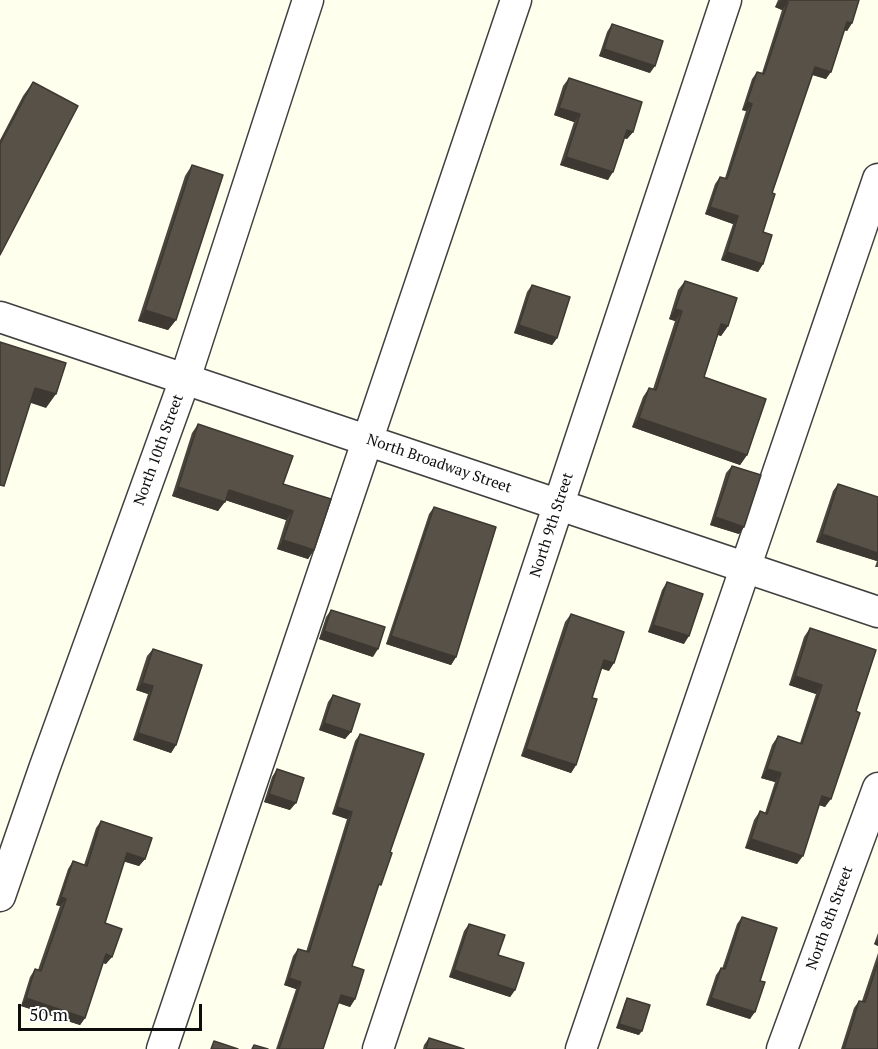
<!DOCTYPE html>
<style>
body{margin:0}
#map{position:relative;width:878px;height:1049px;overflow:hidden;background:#ffe;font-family:"PT Serif",serif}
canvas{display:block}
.scale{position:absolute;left:18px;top:1004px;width:184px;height:27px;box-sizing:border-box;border:3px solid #0d0d0d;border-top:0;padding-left:8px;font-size:18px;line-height:21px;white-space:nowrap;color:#0d0d0d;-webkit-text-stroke:4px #fff;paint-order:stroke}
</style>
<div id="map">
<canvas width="878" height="1049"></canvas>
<div class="scale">50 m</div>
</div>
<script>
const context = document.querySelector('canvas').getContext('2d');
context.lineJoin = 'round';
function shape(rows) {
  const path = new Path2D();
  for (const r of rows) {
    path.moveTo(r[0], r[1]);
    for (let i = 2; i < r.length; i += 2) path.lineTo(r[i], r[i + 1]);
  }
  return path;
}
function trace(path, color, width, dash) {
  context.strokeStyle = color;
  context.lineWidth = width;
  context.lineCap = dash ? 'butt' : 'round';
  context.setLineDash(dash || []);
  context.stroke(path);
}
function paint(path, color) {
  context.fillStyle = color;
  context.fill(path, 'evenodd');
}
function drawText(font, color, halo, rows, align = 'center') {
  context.font = font + ' "PT Serif",serif';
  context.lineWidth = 6;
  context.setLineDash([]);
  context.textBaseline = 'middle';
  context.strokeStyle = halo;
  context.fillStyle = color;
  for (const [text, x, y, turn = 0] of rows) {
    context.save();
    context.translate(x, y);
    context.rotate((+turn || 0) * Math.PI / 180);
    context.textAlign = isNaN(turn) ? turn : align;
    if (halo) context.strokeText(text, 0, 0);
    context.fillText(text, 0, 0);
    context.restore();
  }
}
const minor = shape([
 [0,317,878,612],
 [0,896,44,769,185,379,308,0],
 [162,1049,516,0],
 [378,1049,726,0],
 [581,1049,878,179],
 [782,1049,878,788]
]);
trace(minor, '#404040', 33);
trace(minor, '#fff', 30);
paint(shape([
 [778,0,859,0,852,23,847,31,844,30,826,79,812,75,772,193,763,232,763,264,758,272,721,260,733,224,705,214,715,184,720,177,725,178,746,111,742,110,752,79,757,72,762,73,782,10,775,7],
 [612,24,650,73,599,56,607,32],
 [569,78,633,132,627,139,624,138,608,180,560,165,574,122,554,115,563,86],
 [33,82,0,255,0,140,23,96],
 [192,165,176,320,168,330,138,321,185,176],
 [685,281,728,326,721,336,718,335,704,377,747,455,740,465,632,427,643,397,649,388,653,389,675,321,669,319,678,290],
 [532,285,557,338,552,345,514,333,527,292],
 [198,424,283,484,314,550,308,559,277,549,286,520,225,500,218,511,172,496,192,433],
 [732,466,744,527,739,534,710,525,726,473],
 [838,484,878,497,878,567,875,567,877,561,816,542,833,491],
 [434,507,456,657,451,665,386,644,429,514],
 [667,582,684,644,648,632,662,590],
 [331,610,373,657,319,639,326,617],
 [571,614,609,671,602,668,592,698,576,765,571,773,521,756,565,622],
 [810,628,876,650,825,807,819,805,797,864,745,848,754,820,760,811,765,813,775,782,761,778,772,745,778,736,800,743,816,694,789,685,804,637],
 [153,649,176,745,171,753,133,740,148,694,136,690,147,656],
 [333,695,351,732,345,739,319,730,328,702],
 [360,734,376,892,352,966,355,999,350,1007,338,1003,323,1049,276,1049,296,989,284,985,293,956,298,949,306,952,347,819,332,814,355,741],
 [277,769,290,810,264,802,272,777],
 [101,821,145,859,139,866,124,861,105,923,106,964,103,963,85,1018,80,1025,21,1006,30,977,35,969,38,970,60,906,56,905,68,869,73,861,84,865,96,828],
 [742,917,760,981,750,1019,706,1005,716,975,721,968,722,969,737,924],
 [469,924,498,955,515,990,510,997,449,977,464,931],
 [878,933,878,946,874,944],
 [878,953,878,1049,841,1049,854,1008,859,1001,862,1001],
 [627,998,639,1035,616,1028,625,1002],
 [429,1038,464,1049,423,1049,424,1045]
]), '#4b463e');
paint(shape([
 [781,0,788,2,782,10,775,7],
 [847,22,852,23,847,31,842,29],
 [604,49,655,66,650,73,599,56],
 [815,67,831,72,826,79,810,74],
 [747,102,752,104,746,111,742,110],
 [559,108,580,114,574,122,554,115],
 [627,130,633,132,627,139,621,137],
 [566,157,613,172,608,180,560,165],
 [710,207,738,216,733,224,705,214],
 [727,252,763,264,758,272,721,260],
 [675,309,682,311,675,321,669,319],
 [145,310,176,320,168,330,138,321],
 [721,324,728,326,721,336,715,334],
 [519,325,557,338,552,345,514,333],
 [35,388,56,394,46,408,25,401],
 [639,418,747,455,740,465,632,427],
 [178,487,225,502,218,511,172,496],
 [229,490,293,511,286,520,222,499],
 [715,517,744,527,739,534,710,525],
 [822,534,878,553,878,560,877,561,816,542],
 [283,540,314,550,308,559,277,549],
 [653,625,689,636,684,644,648,632],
 [324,631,378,649,373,657,319,639],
 [391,636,456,657,451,665,386,644],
 [604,660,614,663,609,671,599,668],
 [795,676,822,685,816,694,789,685],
 [142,683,153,686,148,694,136,690],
 [324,723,351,732,345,739,319,730],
 [138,733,176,745,171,753,133,740],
 [526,749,576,765,571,773,521,756],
 [767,769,781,773,775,782,761,778],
 [269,794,296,803,290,810,264,802],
 [822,796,831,799,825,807,816,804],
 [337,807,352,812,347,819,332,814],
 [751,839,803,856,797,864,745,848],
 [127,853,145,859,139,866,122,861],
 [61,897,66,899,60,906,56,905],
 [878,939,878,946,874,944],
 [106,954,112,957,106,964,101,962],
 [454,970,515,990,510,997,449,977],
 [289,978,301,982,296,989,284,985],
 [341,995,355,999,350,1007,336,1002],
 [26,998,85,1018,80,1025,21,1006],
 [711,998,755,1012,750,1019,706,1005],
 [619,1024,642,1031,639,1035,616,1028]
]), '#3d3932');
const building = shape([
 [781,0,859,0,852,23,847,22,831,72,815,67,772,193,775,194,763,232,772,235,763,264,727,252,738,216,710,207,720,177,727,179,752,104,747,102,757,72,764,74,788,2,781,0],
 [612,24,663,41,655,66,604,49,612,24],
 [569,78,642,102,633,132,627,130,613,172,566,157,580,114,559,108,569,78],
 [33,82,78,106,0,255,0,144,33,82],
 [192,165,223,175,176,320,145,310,192,165],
 [685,281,737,298,728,326,721,324,704,377,766,399,747,455,639,418,649,388,656,390,682,311,675,309,685,281],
 [532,285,570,297,557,338,519,325,532,285],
 [0,342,66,363,56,394,35,388,4,486,0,485,0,342],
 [198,424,293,456,283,484,331,499,314,550,283,540,293,511,229,490,225,502,178,487,198,424],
 [732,466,761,475,744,527,715,517,732,466],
 [838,484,878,497,878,553,822,534,838,484],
 [434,507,496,527,456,657,391,636,434,507],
 [667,582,703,594,689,636,653,625,667,582],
 [331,610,385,627,378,649,324,631,331,610],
 [571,614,624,632,614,663,604,660,592,698,597,699,576,765,526,749,571,614],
 [810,628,876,650,856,711,860,713,831,799,822,796,803,856,751,839,760,811,767,814,781,773,767,769,778,736,802,744,822,685,795,676,810,628],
 [153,649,202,665,176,745,138,733,153,686,142,683,153,649],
 [333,695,360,704,351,732,324,723,333,695],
 [360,734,424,754,390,852,392,853,381,885,379,884,352,966,364,970,355,999,341,995,323,1049,279,1049,301,982,289,978,298,949,309,952,352,812,337,807,360,734],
 [277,769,304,778,296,803,269,794,277,769],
 [101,821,152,838,145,859,127,853,105,923,122,929,112,957,106,954,85,1018,26,998,35,969,41,971,66,899,61,897,73,861,87,866,101,821],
 [742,917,777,928,760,981,765,982,755,1012,711,998,721,968,725,969,742,917],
 [469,924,505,935,498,955,524,963,515,990,454,970,469,924],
 [878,962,878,1049,844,1049,859,1001,865,1002,878,962],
 [627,998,650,1005,642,1031,619,1024,627,998],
 [429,1038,464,1049,426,1049,429,1038],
 [214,1041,238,1049,211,1049,214,1041],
 [254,1045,268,1049,252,1049,254,1045]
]);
paint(building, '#575148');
trace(building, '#3d3932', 1.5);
drawText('15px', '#0d0d0d', '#fff', [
 ["North 10th Street",159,450,-70],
 ["North Broadway Street",439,464,19],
 ["North 9th Street",552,525,-72],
 ["North 8th Street",830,918,-70]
]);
</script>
